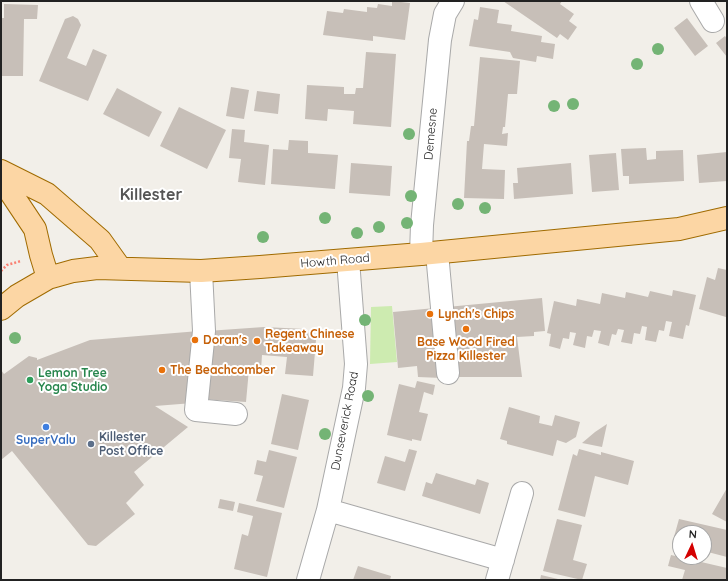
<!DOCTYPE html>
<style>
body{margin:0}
#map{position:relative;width:728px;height:581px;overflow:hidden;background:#f2efe9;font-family:Quicksand,sans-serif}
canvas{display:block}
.frame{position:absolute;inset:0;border:2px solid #222;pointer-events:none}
.north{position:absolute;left:672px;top:525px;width:40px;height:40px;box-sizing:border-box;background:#fff;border:1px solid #a7a7a7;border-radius:50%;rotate:4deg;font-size:11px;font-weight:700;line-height:16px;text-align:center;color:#222}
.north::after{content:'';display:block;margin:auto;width:14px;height:18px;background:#d40000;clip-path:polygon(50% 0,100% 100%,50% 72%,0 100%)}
</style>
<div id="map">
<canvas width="728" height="581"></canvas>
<div class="frame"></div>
<div class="north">N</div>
</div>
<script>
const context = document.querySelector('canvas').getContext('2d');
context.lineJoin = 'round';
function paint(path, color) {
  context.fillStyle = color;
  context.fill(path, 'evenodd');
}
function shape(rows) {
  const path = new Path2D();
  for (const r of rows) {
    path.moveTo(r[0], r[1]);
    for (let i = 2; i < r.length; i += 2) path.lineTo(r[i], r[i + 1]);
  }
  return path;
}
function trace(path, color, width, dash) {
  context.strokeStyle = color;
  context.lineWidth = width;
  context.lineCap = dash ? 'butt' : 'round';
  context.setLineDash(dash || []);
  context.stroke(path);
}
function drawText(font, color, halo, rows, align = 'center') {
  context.font = font + ' Quicksand,sans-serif';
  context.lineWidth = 4;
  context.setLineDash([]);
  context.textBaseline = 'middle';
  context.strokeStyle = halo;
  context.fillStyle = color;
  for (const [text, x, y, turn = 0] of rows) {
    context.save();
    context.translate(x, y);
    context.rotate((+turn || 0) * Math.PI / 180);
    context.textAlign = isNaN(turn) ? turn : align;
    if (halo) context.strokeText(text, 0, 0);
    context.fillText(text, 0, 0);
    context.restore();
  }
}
paint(shape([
 [392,306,397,362,370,364,371,307]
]), '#cdebb0');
paint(shape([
 [392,1,410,3,405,40,373,36,373,41,323,35,327,11,343,13,344,9,367,12,367,7,377,8,378,4,392,6],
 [503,1,562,1,560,4,574,14,569,21,577,27,568,40,560,34,557,38],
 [4,4,38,5,37,19,24,19,23,76,1,76,1,18,4,18],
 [480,7,499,10,497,23,512,25,511,31,542,36,541,42,555,44,553,59,537,56,536,62,513,58,510,52,469,46,474,19,478,20],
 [73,16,78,19,81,25,67,58,86,66,93,49,107,55,88,101,39,81,65,19],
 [687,18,708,46,695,56,674,28],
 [725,36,727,39,727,57,716,43],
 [366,52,396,54,391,127,353,124,354,111,328,109,327,121,305,119,307,85,344,87,344,94,355,94,356,88,363,88],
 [480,57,520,61,517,94,508,94,505,127,503,127,502,134,508,133,507,146,484,144,482,169,505,170,504,199,464,198,467,141,469,141,471,126,474,126],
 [231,87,249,90,244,119,226,116],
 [117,88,162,112,149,137,103,114],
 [257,91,280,94,278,114,254,111],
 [179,107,226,130,207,169,160,146],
 [232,129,245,130,244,142,269,145,265,185,238,182,241,159,229,158],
 [289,140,308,141,308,153,338,155,335,189,271,184,273,149,288,150],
 [646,148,647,160,656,159,656,151,683,150,684,181,629,184,629,176,623,176,621,149],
 [727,152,727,181,699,183,697,155],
 [616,153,619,190,592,192,589,155],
 [351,163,392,166,390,196,349,193],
 [571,163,573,194,514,199,513,183,518,183,517,168],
 [718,268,727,270,726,317,699,309,707,277,715,280],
 [673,290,696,295,689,326,686,325,683,339,669,336,672,322,666,321,664,331,659,330,656,342,645,340,647,327,642,326,640,334,634,333,632,344,621,342,624,330,618,329,616,335,612,334,609,346,598,343,601,331,594,330,592,337,587,336,585,348,573,345,576,333,570,332,569,339,563,338,560,349,549,346,551,334,547,333,554,301,576,306,577,299,600,304,602,293,625,298,626,292,648,297,650,291,672,296],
 [542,298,545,331,534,332,534,336,517,337,522,377,454,377,447,307],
 [435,308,442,378,418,377,417,366,398,368,393,312],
 [264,327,305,329,316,340,313,376,285,374,287,357,262,355,261,370,249,369,246,402,201,399,207,331],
 [199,331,193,403,155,406,188,427,134,472,144,485,126,503,135,514,96,546,88,545,12,451,1,460,1,370,4,374,29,356,37,358,37,360,90,340],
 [417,381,435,385,433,395,424,392,419,412,428,414,421,441,412,439,412,441,387,435,399,384,415,388],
 [282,394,309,400,298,450,271,444],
 [509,407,540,416,539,423,552,426,555,415,580,422,576,437,566,443,557,440,553,456,507,444,507,441,500,439],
 [607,424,602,447,582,443,595,432],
 [409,449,417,451,405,491,377,483,385,456,405,462],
 [579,449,601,455,601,452,634,461,628,485,595,476,585,517,558,510,573,454,577,456],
 [269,450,297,457,284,508,256,501,263,476,254,474,257,460,266,462],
 [436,473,475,485,477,479,489,483,480,514,422,496,426,482,432,484],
 [727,488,727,522,712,514],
 [220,499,235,502,233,511,218,508],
 [239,503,282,513,267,577,234,569,242,534,248,536,253,516,237,512],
 [557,519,582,525,573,560,587,564,582,580,543,571],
 [679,519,727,530,727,557,704,551,704,533,680,533,680,546,672,544],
 [671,555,727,568,726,580,682,580,685,570,668,566],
 [358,566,391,576,390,580,353,580],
 [541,575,558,579,558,580,540,580]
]), '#c7bfb8');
const minor = shape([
 [701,1,713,21],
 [437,253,448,373],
 [421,254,422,225,440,40,445,14,453,1],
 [201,271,204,331,196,410,236,414],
 [328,510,503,560],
 [308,580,328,510,354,388,356,364,348,260],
 [497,580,522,493]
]);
const major = shape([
 [1,171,47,194,100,240,120,268],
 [1,178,35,229,41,255,48,278],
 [1,309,17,296,48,278,73,271,97,268,201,271,260,267,421,254,679,229,727,218]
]);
trace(minor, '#a9a9a9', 24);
trace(major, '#a06b00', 24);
trace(shape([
 [1,271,7,265,21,261]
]), '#fa8072', 2.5, [2, 2]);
trace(minor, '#fff', 22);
trace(major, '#fcd6a4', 22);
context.fillStyle = '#74b475';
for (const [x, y] of [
 [658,49],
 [637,64],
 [573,104],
 [554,106],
 [409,134],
 [411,196],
 [458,204],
 [485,208],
 [325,218],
 [407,223],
 [379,227],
 [357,233],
 [263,237],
 [365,320],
 [15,338],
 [368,396],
 [325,434]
]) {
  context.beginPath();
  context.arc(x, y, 6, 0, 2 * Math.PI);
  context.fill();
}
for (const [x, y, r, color] of [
 [430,314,4,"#e8710a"],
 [466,329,4,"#e8710a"],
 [195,340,4,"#e8710a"],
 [257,341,4,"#e8710a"],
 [162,370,4,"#e8710a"],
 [30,380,4,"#2e9e5b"],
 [46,427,4,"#3f7fe0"],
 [91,444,4,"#5c6f8a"]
]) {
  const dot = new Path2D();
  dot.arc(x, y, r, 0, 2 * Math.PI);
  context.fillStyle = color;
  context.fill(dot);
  trace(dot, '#fff', 1.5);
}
drawText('12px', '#222', '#fff', [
 ["Demesne",431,134,-85],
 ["Howth Road",335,261,-5],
 ["Dunseverick Road",345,421,-79]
]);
drawText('bold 12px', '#c56008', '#fff', [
 ["Lynch's Chips",438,314],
 ["Regent Chinese",265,334],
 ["Takeaway",265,348],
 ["Doran's",203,340],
 ["Base Wood Fired",466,342,"center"],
 ["Pizza Killester",466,356,"center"],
 ["The Beachcomber",170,370]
], 'left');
drawText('bold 12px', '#27864d', '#fff', [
 ["Lemon Tree",38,373],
 ["Yoga Studio",38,387]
], 'left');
drawText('bold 12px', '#4e5e75', '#fff', [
 ["Killester",99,437],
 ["Post Office",99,451]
], 'left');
drawText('bold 12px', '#366cbe', '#fff', [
 ["SuperValu",46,440]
]);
drawText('bold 16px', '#555', '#fff', [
 ["Killester",151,195]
]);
</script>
